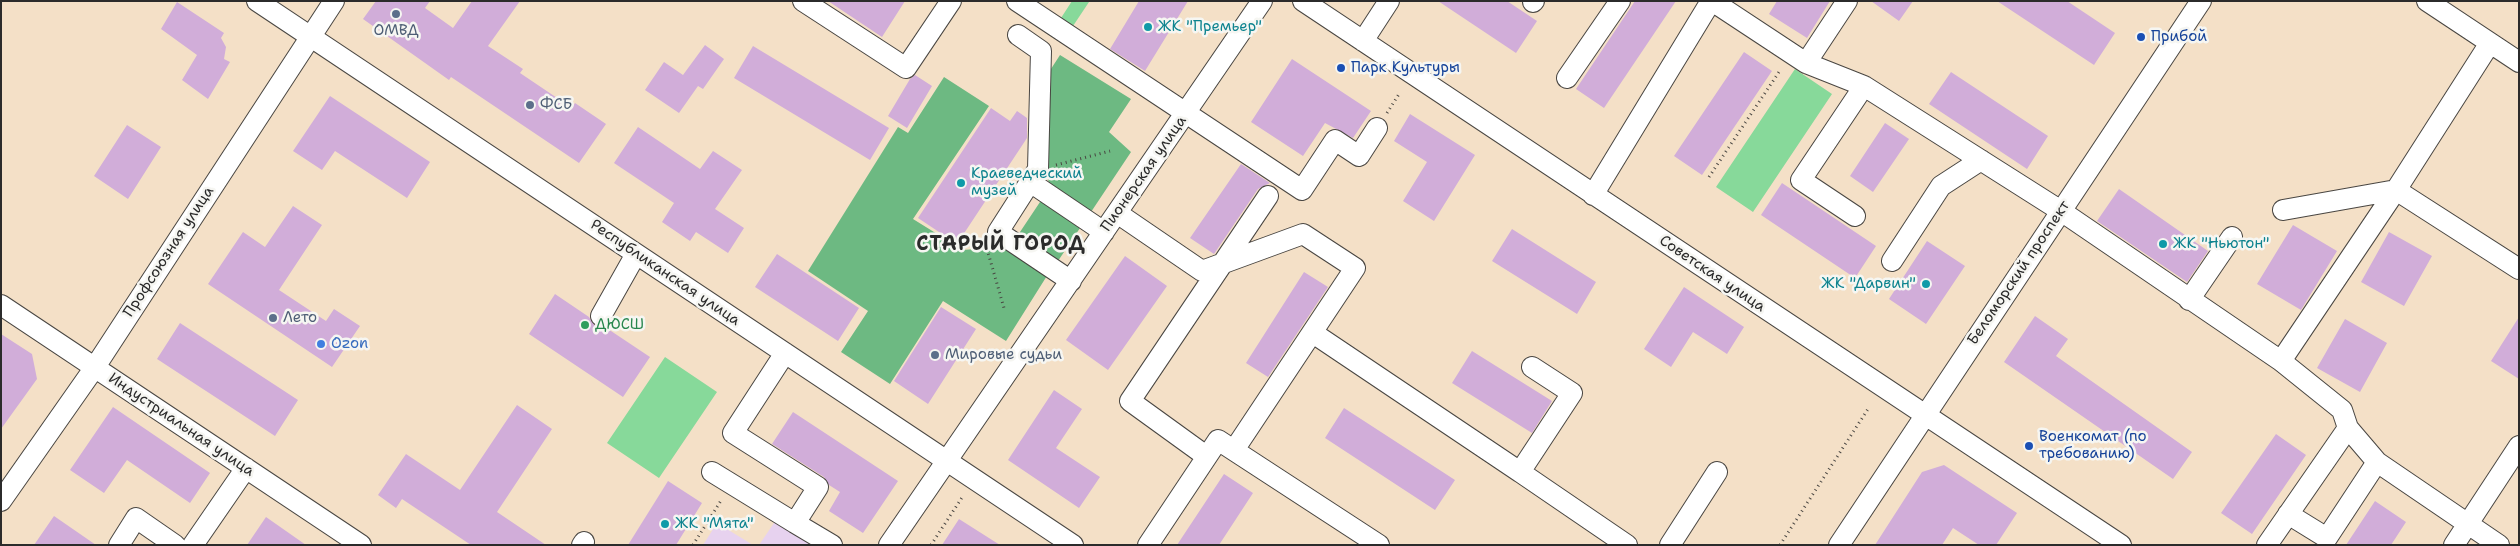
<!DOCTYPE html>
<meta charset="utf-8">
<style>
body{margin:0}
#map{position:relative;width:2520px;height:546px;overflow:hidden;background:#f4e0c7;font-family:"Shantell Sans",sans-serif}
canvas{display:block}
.frame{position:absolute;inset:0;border:2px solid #2b2b2b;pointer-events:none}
</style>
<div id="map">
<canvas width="2520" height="546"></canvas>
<div class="frame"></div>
</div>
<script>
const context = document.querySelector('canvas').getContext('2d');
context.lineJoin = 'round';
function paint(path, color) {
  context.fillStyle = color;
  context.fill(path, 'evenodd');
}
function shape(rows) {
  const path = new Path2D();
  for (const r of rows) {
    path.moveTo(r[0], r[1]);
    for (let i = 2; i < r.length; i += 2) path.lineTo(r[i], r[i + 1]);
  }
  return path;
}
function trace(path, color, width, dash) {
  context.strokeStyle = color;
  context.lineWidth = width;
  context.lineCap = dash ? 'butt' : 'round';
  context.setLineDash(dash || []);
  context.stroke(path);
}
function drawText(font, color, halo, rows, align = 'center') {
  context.font = font + ' "Shantell Sans",sans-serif';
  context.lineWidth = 5;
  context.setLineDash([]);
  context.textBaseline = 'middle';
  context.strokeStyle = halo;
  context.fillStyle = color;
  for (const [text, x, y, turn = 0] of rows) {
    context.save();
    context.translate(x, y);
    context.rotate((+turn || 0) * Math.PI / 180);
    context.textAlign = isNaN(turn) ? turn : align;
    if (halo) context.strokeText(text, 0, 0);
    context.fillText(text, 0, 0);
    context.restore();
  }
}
paint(shape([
 [785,521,823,545,759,545,774,523],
 [717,523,753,545,703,545]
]), '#e7d2ef');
paint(shape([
 [1072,1,1089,2,1073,26,1061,18],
 [1795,69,1832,94,1753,212,1716,187],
 [665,357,717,392,659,478,607,443]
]), '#87d99a');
paint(shape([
 [1060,55,1131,99,1109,132,1131,152,1089,215,1050,190,1046,167,1049,72],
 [944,77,989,106,913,219,963,250,1012,246,1050,271,1006,341,943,301,890,384,841,352,868,311,808,271,898,127,908,133],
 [1042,199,1082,225,1058,261,1018,235]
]), '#6db982');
paint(shape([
 [376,1,430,1,425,8,453,28,472,1,520,1,488,46,523,69,520,73,572,108,575,103,606,124,579,163,451,77,449,80,363,19],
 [828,1,905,1,882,37],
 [1139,1,1188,1,1145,71,1110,49],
 [1438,1,1507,1,1537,21,1516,53],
 [1635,1,1676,1,1604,108,1576,89],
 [1777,1,1830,1,1807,38,1769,14],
 [1871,1,1913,1,1899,21],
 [1997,1,2067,1,2115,33,2094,65],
 [177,2,224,33,221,38,226,47,224,59,230,62,208,99,182,80,197,55,161,29],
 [705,45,724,59,703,89,698,86,679,113,645,90,664,62,683,75],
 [753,46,889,128,870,160,734,78],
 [1744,52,1772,71,1702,175,1674,156],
 [1292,59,1371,111,1353,138,1325,123,1303,156,1251,122],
 [1951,72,2048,136,2027,169,1929,104],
 [915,75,932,86,907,128,888,116,910,79],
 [330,96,430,162,407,198,335,151,322,170,293,151],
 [991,108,1010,121,1017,111,1027,118,1027,138,957,244,918,218],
 [1410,114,1475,155,1434,221,1403,201,1427,162,1394,141],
 [1885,123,1909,139,1873,192,1850,176],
 [127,125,161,147,128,199,94,176],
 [638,127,700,169,713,151,742,170,715,209,744,228,728,253,696,232,690,241,662,222,674,203,614,163],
 [1241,164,1270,183,1258,189,1214,254,1190,238],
 [1782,183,1876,246,1855,278,1761,215],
 [2119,189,2208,251,2187,282,2097,221],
 [293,206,322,225,279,290,326,321,334,309,360,326,332,367,208,284,243,232,265,247],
 [2293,225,2337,251,2301,310,2257,284],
 [1512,229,1596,282,1577,314,1492,261],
 [2389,232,2432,256,2404,306,2361,282],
 [1927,241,1965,266,1926,324,1889,299],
 [777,254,859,308,838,341,755,287],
 [1125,256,1167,286,1108,370,1066,340],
 [1304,272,1328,287,1268,377,1246,363],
 [1684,287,1744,327,1727,354,1693,332,1671,367,1644,349],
 [555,294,589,317,595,326,605,327,650,357,623,397,529,334],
 [941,307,976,329,928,404,894,381],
 [2035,316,2068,339,2056,356,2192,452,2173,479,2004,362],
 [2519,317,2519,379,2491,361],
 [2345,319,2387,343,2360,392,2317,368],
 [180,323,298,400,275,436,157,359],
 [1,334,32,354,37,379,1,429],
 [1472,351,1552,401,1532,433,1452,383],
 [1054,390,1082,409,1056,448,1100,477,1079,508,1008,460],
 [517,405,552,429,497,512,546,545,471,545,402,499,396,508,378,495,406,454,460,490],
 [113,407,210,473,190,503,127,460,104,493,70,470],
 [1344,408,1455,480,1435,510,1325,438],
 [793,412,898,481,863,533,829,511,840,492,829,485,824,477,772,444],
 [2276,434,2306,455,2252,534,2221,513],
 [1944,465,2017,513,1996,545,1979,545,1953,528,1942,545,1875,545,1922,472],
 [1224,474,1253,493,1219,545,1177,545],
 [668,481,702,503,676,545,628,545],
 [2375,501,2406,522,2391,545,2346,545],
 [54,516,96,545,34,545],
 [266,517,306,545,247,545],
 [959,519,1000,545,942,545]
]), '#d1add9');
const minor = shape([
 [257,1,1073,545],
 [803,1,906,68,951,1],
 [1017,1,1302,190,1335,140,1359,156,1377,128],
 [1303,1,2121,545],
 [1712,1,1806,63,1864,86,2061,211,2281,361,2342,410,2348,428,2267,545],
 [2427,1,2519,62],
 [1533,2,1534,1],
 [1018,35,1041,51,1038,169,1030,182],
 [1363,41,1389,1],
 [1806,63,1847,1],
 [1567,78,1620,1],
 [1593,195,1711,1],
 [2283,210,2396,190,2519,269],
 [1117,213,1202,271,1303,234,1355,268,1234,450],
 [1855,216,1801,180,1864,86],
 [1892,261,1941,186,1981,160],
 [1071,281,998,232,1030,182,1104,232],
 [2189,300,2232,237],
 [1,305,361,545],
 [601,316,636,254],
 [1313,333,1520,472],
 [785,353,733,433,818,487,795,523,832,545],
 [2281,361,2396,190,2490,43],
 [1532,367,1572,393,1520,472,1627,545],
 [2348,428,2377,462,2499,545],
 [1206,456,1130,401,1268,196],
 [712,472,795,523],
 [1,501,95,367,334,1],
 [2288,514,2327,538,2377,462],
 [119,545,136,518,175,545],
 [193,545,246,468],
 [582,545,584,542],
 [889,545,1262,1],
 [1148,545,1218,440,1379,545],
 [1670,545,1717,472],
 [1839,545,2201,1],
 [2454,545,2519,446]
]);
trace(minor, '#494642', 22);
trace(shape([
 [1387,113,1399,94],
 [1056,165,1110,151],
 [1709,177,1781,69],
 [987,249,1004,308],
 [693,545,722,499],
 [931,545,963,496],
 [1780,545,1868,409]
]), '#494642', 3, [1, 4]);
trace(minor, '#fff', 20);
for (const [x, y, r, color] of [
 [396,14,5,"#5c6f8a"],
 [1148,27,5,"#0f9aa8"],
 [2141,37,5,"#1a4fb4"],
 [1341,68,5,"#1a4fb4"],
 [530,105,5,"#5c6f8a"],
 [961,183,5,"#0f9aa8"],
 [2163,244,5,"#0f9aa8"],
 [1926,284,5,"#0f9aa8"],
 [273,318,5,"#5c6f8a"],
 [585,325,5,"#2e9e5b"],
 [321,344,5,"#3f7fe0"],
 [935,355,5,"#5c6f8a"],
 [2029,446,5,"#1a4fb4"],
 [665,524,5,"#0f9aa8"]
]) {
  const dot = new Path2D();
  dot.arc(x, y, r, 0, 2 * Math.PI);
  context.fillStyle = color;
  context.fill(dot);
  trace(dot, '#f6f6f2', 2);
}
drawText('15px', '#0d838f', '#f6f6f2', [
 ["ЖК \"Премьер\"",1158,27],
 ["Краеведческий",971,174],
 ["музей",971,191],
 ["ЖК \"Ньютон\"",2173,244],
 ["ЖК \"Дарвин\"",1916,284,"right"],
 ["ЖК \"Мята\"",675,524]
], 'left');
drawText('15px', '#4e5e75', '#f6f6f2', [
 ["ОМВД",396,31,"center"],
 ["ФСБ",540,105],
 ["Лето",283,318],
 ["Мировые судьи",945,355]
], 'left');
drawText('15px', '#164399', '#f6f6f2', [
 ["Прибой",2151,37],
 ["Парк Культуры",1351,68],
 ["Военкомат (по",2039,437],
 ["требованию)",2039,454]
], 'left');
drawText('15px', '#2b2b2b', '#f6f6f2', [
 ["Пионерская улица",1144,174,-55],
 ["Профсоюзная улица",169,252,-57],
 ["Республиканская улица",665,273,34],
 ["Беломорский проспект",2019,273,-56],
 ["Советская улица",1712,274,34],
 ["Индустриальная улица",181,425,34]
]);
drawText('15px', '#27864d', '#f6f6f2', [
 ["ДЮСШ",595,325]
], 'left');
drawText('15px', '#366cbe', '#f6f6f2', [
 ["Ozon",331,344]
], 'left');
context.letterSpacing = '1px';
drawText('bold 20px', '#2b2b2b', '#f6f6f2', [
 ["СТАРЫЙ ГОРОД",1001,245]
]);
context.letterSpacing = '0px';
</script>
